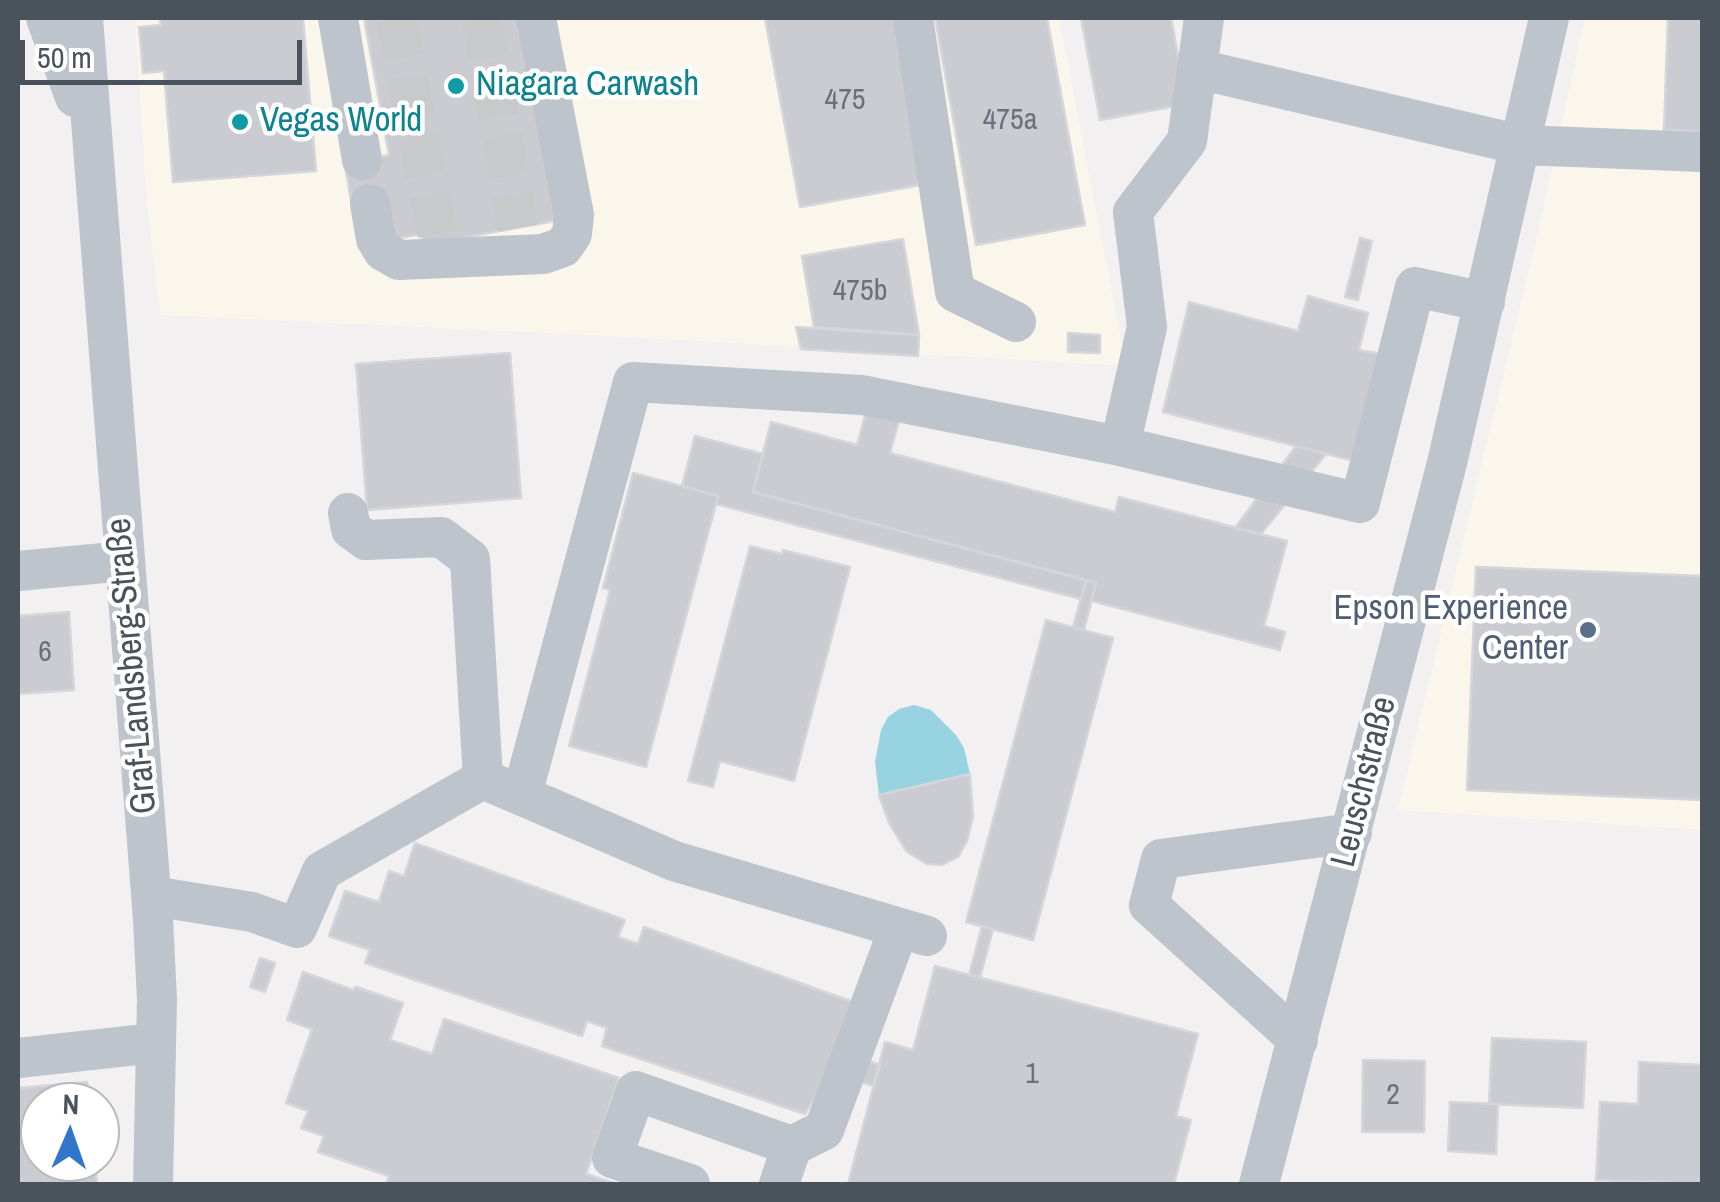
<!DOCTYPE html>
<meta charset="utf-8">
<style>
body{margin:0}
#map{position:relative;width:1720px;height:1202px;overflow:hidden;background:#f2f0f0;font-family:"Archivo Narrow",sans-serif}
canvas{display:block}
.frame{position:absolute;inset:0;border:20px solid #4a535b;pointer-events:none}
.north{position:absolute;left:20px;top:1082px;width:100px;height:100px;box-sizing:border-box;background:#fff;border:2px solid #b7babd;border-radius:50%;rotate:2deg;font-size:28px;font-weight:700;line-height:40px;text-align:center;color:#4a535b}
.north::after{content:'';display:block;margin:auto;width:35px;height:45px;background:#3176cb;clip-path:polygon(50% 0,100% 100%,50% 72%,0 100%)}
.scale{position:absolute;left:20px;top:40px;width:282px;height:45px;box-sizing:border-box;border:5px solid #4a535b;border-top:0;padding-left:12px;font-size:30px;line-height:35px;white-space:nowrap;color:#4a535b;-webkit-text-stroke:8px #fff;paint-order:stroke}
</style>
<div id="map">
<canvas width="1720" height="1202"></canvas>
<div class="frame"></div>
<div class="north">N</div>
<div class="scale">50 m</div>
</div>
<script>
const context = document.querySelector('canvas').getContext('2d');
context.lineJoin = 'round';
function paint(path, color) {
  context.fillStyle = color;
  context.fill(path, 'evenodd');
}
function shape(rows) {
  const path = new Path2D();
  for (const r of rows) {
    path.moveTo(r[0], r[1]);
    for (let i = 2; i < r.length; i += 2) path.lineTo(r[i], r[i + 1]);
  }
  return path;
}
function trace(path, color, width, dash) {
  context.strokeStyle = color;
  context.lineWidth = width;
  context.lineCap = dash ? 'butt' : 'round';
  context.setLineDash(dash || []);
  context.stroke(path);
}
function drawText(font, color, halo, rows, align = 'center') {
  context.font = font + ' "Archivo Narrow",sans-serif';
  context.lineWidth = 9;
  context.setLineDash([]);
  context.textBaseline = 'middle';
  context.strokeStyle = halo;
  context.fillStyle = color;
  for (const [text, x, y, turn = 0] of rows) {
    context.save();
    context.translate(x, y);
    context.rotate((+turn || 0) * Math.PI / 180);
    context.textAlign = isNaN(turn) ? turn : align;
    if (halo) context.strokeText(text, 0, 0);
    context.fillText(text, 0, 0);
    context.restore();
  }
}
paint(shape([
 [135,18,1059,18,1126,366,610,336,160,315,146,194],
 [1585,18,1702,18,1702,830,1398,810,1534,249]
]), '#faf6ec');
paint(shape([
 [914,705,931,710,956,735,964,748,970,774,879,795,875,762,881,730,888,717,899,709]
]), '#97d3e1');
const building = shape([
 [160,18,303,18,316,171,173,182,164,71,143,73,139,27,161,25,160,18],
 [364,18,523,18,560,220,423,245,421,234,389,240,352,207,345,164,389,155,364,18],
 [765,18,895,18,926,184,800,207,765,18],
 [935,18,1047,18,1085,225,976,245,935,18],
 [1081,18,1171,18,1187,104,1100,120,1081,18],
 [1668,18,1702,18,1702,132,1664,130,1668,18],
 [1360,238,1372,241,1358,300,1345,297,1360,238],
 [903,239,919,335,814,327,802,256,903,239],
 [1308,296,1368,313,1359,350,1386,355,1358,462,1163,412,1189,302,1298,331,1308,296],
 [796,327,919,335,918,356,801,349,796,327],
 [1068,333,1100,335,1100,353,1068,352,1068,333],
 [510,353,521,498,367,510,356,364,510,353],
 [866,412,899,421,890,453,1115,512,1119,497,1287,541,1264,626,1285,632,1280,650,1092,601,1096,583,753,492,771,422,857,445,866,412],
 [695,436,763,454,753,492,1086,580,1081,599,716,504,718,496,682,486,695,436],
 [1296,446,1326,454,1261,534,1235,528,1296,446],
 [633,473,718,496,646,767,569,746,610,590,603,588,633,473],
 [750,546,782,554,783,550,850,567,794,781,720,761,713,787,688,781,750,546],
 [1476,567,1702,576,1702,800,1467,790,1476,567],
 [1086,580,1096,583,1084,630,1073,627,1086,580],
 [69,612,74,690,18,694,18,616,69,612],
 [1046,620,1113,638,1033,940,966,922,1046,620],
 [970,774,973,816,967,841,958,857,942,865,927,864,907,852,889,823,879,795,970,774],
 [415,843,625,920,618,937,638,944,644,927,853,1002,830,1072,805,1114,602,1046,607,1028,587,1021,582,1036,365,963,370,950,329,936,345,891,379,902,389,871,404,876,415,843],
 [982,926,993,929,980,978,969,975,982,926],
 [260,958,275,963,265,992,250,987,260,958],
 [935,966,1198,1034,1176,1116,1191,1120,1174,1184,848,1184,885,1042,913,1050,935,966],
 [303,972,353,990,356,987,403,1003,390,1040,432,1054,444,1019,619,1078,586,1174,616,1184,386,1184,389,1176,318,1152,324,1136,301,1128,308,1111,286,1103,312,1029,287,1020,303,972],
 [1492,1038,1586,1042,1583,1108,1489,1104,1492,1038],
 [837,1050,880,1065,874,1086,830,1072,837,1050],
 [1363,1060,1425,1061,1424,1132,1362,1132,1363,1060],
 [1639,1062,1702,1065,1702,1184,1596,1180,1600,1102,1638,1104,1639,1062],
 [87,1082,89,1102,40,1102,40,1162,95,1162,97,1184,18,1184,18,1088,87,1082],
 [1450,1102,1498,1104,1496,1154,1448,1151,1450,1102]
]);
paint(building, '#cbccd2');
trace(building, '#d5d6da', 2.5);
trace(shape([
 [396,18,439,243],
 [482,18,518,228]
]), '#c8c9cb', 40, [40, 20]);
trace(shape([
 [46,18,75,97],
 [83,18,153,919,157,1000,153,1184],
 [338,18,362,160],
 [913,18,955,292,1016,322],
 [1215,73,1521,145,1702,152],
 [370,204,376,239,383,251,399,260,543,254,563,247,572,234,574,215,536,18],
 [1120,446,1147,327,1133,212,1187,141,1204,18],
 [348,513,351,529,366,540,441,537,470,559,483,779],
 [18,571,125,561],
 [522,795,633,382,862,395,1120,446,1360,503,1415,287,1485,302],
 [152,896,252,912,297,928,322,871,483,779,674,861,927,936],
 [1298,1040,1149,905,1161,859,1352,833],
 [18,1058,155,1043],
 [690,1184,612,1158,636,1091,792,1146,824,1130,899,928],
 [779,1184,792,1146],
 [1259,1184,1447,463,1549,18]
]), '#bdc4cb', 40);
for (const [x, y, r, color] of [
 [456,86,10,"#0f9aa8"],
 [240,122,10,"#0f9aa8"],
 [1588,630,10,"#5c6f8a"]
]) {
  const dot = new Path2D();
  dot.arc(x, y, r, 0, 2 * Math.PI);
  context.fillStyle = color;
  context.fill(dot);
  trace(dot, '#fff', 4);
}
drawText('30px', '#6a7179', null, [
 ["475",845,101],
 ["475a",1010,121],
 ["475b",860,292],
 ["6",45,653],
 ["1",1032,1075],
 ["2",1393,1096]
]);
drawText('35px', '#0d838f', '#fff', [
 ["Niagara Carwash",476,86],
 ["Vegas World",260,122]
], 'left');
drawText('35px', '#4e5e75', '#fff', [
 ["Epson Experience",1568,610],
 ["Center",1568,650]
], 'right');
drawText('35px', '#4a535b', '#fff', [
 ["Graf-Landsberg-Straße",133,666,-95],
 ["Leuschstraße",1365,782,-76]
]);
</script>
